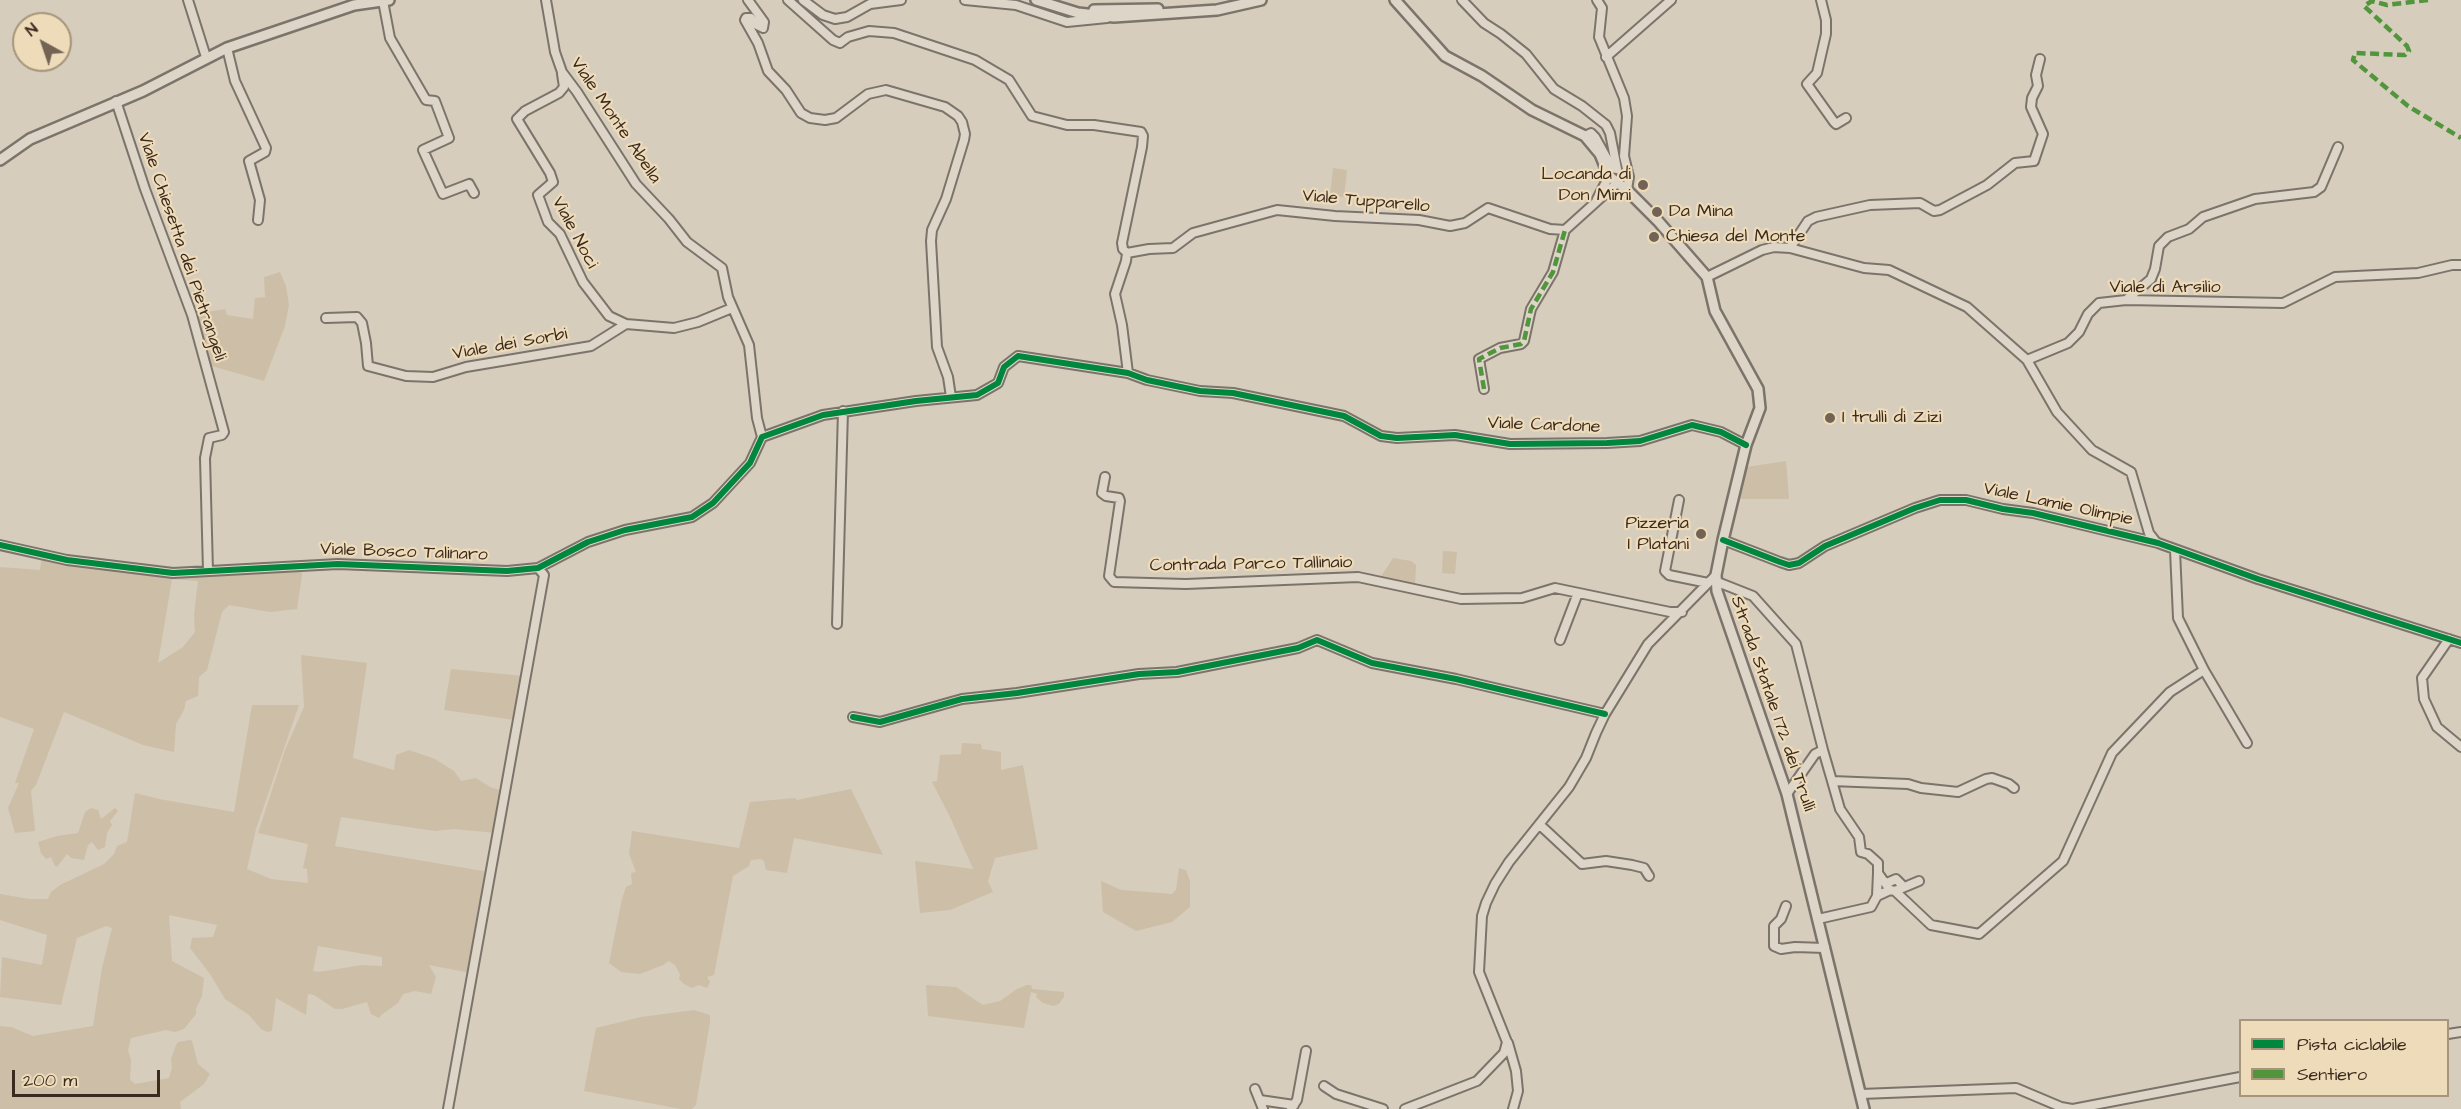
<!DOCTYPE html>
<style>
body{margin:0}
#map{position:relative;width:2461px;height:1109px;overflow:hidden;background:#d7cdbc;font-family:"Architects Daughter",sans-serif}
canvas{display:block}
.legend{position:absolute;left:2239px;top:1019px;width:210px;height:78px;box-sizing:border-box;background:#eedbb9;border:2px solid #a6947b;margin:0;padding:8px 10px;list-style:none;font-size:18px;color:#3b2a1e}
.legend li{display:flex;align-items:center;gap:12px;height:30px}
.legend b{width:30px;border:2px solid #a6947b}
.north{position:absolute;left:12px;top:12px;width:60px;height:60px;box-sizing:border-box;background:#eedbb9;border:2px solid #a6947b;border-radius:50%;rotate:320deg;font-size:16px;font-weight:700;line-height:24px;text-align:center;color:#3b2a1e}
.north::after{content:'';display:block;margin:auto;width:21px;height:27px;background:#726355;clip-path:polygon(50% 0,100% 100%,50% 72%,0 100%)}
.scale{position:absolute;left:12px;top:1070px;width:148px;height:27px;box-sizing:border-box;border:3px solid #3b2a1e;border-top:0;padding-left:8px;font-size:18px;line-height:21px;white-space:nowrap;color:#3b2a1e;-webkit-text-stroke:4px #eedbb9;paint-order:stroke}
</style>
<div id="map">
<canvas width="2461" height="1109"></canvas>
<ul class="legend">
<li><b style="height:8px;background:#00873e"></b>Pista ciclabile</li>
<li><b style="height:8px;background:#51953d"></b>Sentiero</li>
</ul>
<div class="north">N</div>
<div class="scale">200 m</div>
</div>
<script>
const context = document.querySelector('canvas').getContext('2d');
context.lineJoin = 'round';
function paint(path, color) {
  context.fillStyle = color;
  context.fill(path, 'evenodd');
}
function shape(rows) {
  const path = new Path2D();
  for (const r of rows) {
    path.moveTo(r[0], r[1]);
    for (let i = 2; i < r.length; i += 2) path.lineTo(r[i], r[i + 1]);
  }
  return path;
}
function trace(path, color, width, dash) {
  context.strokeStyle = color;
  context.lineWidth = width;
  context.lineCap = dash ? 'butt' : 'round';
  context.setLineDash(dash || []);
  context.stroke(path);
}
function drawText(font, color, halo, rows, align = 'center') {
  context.font = font + ' "Architects Daughter",sans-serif';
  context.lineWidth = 4.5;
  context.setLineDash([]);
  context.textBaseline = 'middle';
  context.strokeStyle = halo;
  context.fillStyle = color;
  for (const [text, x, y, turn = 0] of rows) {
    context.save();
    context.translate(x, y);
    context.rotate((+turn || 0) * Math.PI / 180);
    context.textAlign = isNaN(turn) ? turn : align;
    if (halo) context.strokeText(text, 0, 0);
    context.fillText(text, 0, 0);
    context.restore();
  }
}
paint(shape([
 [1333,168,1347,170,1344,197,1330,196],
 [280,272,286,286,289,305,285,326,264,381,208,365,196,314,225,309,227,315,253,319,255,298,265,297,264,277],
 [1786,461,1789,499,1740,499,1746,467],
 [1443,551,1457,552,1455,574,1442,573],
 [42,556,136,571,301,569,302,575,297,609,270,612,229,605,222,612,207,670,199,677,198,696,186,701,184,710,176,724,174,752,143,745,64,712,36,785,31,791,35,831,15,833,8,808,19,783,15,783,34,729,0,717,0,567,40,570],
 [172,579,198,581,194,615,195,632,183,647,158,663],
 [1393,558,1411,561,1416,565,1415,587,1378,581],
 [301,655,367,663,353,758,394,770,396,755,409,750,435,759,454,771,461,781,476,778,490,787,503,791,496,833,454,829,435,831,341,817,335,846,489,872,471,973,429,965,436,977,431,994,415,991,403,994,398,1003,381,1015,379,1018,371,1014,367,1002,342,1009,335,1009,314,995,308,994,306,1015,276,998,272,1031,267,1032,261,1029,249,1015,225,999,210,974,190,948,192,938,213,937,217,925,169,915,172,961,204,978,202,996,196,1009,196,1014,184,1029,175,1032,166,1030,131,1038,128,1050,131,1060,130,1080,135,1084,169,1078,172,1068,171,1059,176,1045,178,1042,190,1040,192,1041,198,1064,210,1074,204,1084,180,1102,181,1109,0,1109,0,1026,11,1027,33,1036,93,1026,102,968,112,928,106,926,77,938,61,1005,0,997,2,957,42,965,47,935,0,920,0,894,30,899,48,899,51,892,60,885,104,864,114,854,117,846,127,842,135,793,159,799,234,812,252,705,299,705,256,829,247,869,271,879,308,883,307,869,303,868,308,844,258,833,285,750,304,707],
 [318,946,382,957,382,966,362,965,319,972,313,971],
 [451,669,524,676,515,720,444,710],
 [962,743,981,744,982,749,1001,752,1001,770,1023,765,1038,849,995,858,988,881,993,892,950,910,920,913,915,861,973,869,951,819,932,782,937,781,940,755,961,754],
 [851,789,883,855,794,838,787,873,766,870,764,861,760,859,751,860,749,866,733,876,714,975,707,977,710,982,707,988,699,985,692,988,684,984,679,979,680,974,675,965,669,961,663,965,640,974,621,972,609,963,622,899,626,887,632,884,631,873,636,872,629,854,632,831,739,848,750,802,795,798,797,800],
 [91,808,98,810,101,819,115,808,118,811,110,821,112,825,107,833,105,847,98,850,92,842,88,845,84,860,71,858,67,854,57,867,55,866,51,857,46,859,41,853,38,842,57,836,78,833,85,812],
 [1179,868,1186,870,1190,881,1190,907,1172,922,1136,931,1103,912,1101,881,1121,890,1172,894,1176,890],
 [926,985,956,987,983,1005,1000,1001,1017,989,1027,985,1031,985,1032,989,1064,992,1064,997,1059,1004,1053,1006,1043,1003,1036,997,1037,994,1031,992,1024,1028,928,1016],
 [694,1010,710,1015,710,1022,696,1105,692,1109,681,1109,584,1091,596,1028,641,1017]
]), '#cdbea7');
const minor = shape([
 [188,0,206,57],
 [546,0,555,52,562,72,577,92,636,184,669,219,687,242,722,268,728,297,749,345,757,418,762,437],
 [748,0,764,22,763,28,757,25,751,18,746,18,745,20,758,43,768,71,786,90,801,113,810,118,825,120,836,118,868,94,886,90,945,107,958,116,962,122,965,134,964,140,946,199,932,230,931,241,937,347,948,377,951,397],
 [788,0,833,40,840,43,848,37,869,31,894,33,975,60,1009,80,1032,116,1067,125,1094,125,1141,132,1143,136,1142,147,1122,243,1123,249,1127,253,1126,261,1115,294,1122,325,1128,373],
 [803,0,823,15,835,19,847,17,870,4,901,0],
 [965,0,1016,5,1067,22,1107,18],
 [1462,0,1484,23,1501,34,1526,54,1554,89,1582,106,1606,125,1610,133,1617,169,1612,168,1595,137,1591,133,1585,136],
 [1597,0,1602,8,1599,37,1624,98,1627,116,1624,156,1629,177,1627,190],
 [1821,0,1826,20,1826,34,1817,73,1807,84,1834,122,1836,124,1846,118],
 [383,1,390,38,426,100,435,101,449,138,423,150,443,194,469,184,474,193],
 [227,48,235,81,266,148,265,152,249,161,260,200,258,220],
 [1606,57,1671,0],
 [562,74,564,87,559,93,525,111,517,119,550,173,553,182,538,195,548,222,560,234,583,282,609,316,626,324],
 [116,101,145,189,192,315,224,432,222,435,209,438,205,458,208,571],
 [1597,199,1609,176],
 [1790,248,1808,221,1816,217,1870,205,1920,203,1934,211,1940,210,1987,185,2015,163,2034,161,2043,134,2031,107,2032,98,2038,86,2036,75,2040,59],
 [1127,253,1149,249,1173,248,1193,233,1277,210,1335,216,1419,220,1450,226,1465,223,1488,208,1550,229,1565,230,1617,183],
 [1707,277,1762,250,1774,247,1790,248,1864,268,1889,270,1967,307,2027,360,2057,412,2092,450,2131,472,2149,533,2156,542],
 [2126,300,2151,279,2155,269,2159,246,2168,237,2189,229,2203,217,2255,199,2314,192,2321,187,2338,147],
 [326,318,357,317,362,323,366,343,368,366,406,376,433,377,466,367,591,346,626,324,674,328,698,322,732,308],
 [2027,360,2068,343,2079,332,2088,314,2099,303,2126,300,2283,303,2335,277,2418,273,2452,265,2461,265],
 [1484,389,1479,359,1500,348,1521,344,1524,341,1531,309,1553,272,1565,230],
 [762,437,823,415,916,401,977,395,998,383,1004,367,1018,356,1128,373,1147,380,1200,391,1233,393,1344,416,1381,436,1397,438,1455,435,1510,444,1607,443,1640,441,1692,425,1721,432,1746,445],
 [1105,477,1102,493,1106,496,1119,498,1120,501,1109,576,1114,582,1186,584,1358,577,1461,599,1522,598,1555,588,1670,612,1682,612],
 [1679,500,1665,571,1669,575,1708,583],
 [1723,540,1780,562,1789,565,1799,563,1825,546,1915,508,1940,500,1966,500,2003,509,2033,513,2158,543,2258,579,2461,643],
 [0,545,67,560,173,573,338,564,507,571,538,568,588,542,625,530,692,517,713,503,750,463,762,437],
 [1715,581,1753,596,1796,644,1823,750,1815,754,1787,794],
 [837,624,843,411],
 [2449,639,2422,678,2424,699,2437,727,2461,747],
 [1560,640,1578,593],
 [2204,670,2247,743],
 [853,717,880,722,962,699,1017,693,1139,674,1177,672,1298,648,1317,640,1372,663,1456,679,1605,714],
 [1823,750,1832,781,1908,784,1921,788,1958,792,1986,779,1992,778,2009,784,2014,788],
 [1832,781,1840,809,1859,837,1861,852,1868,854,1878,863,1878,873],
 [1540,825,1582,864,1606,861,1632,865,1644,868,1649,876],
 [1887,883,1896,879,1904,887],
 [1895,891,1919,881],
 [1877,896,1878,873,1890,890],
 [1786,906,1781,919,1774,926,1774,946,1781,949,1795,947,1825,948],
 [1818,919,1871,907,1877,896,1890,890,1895,891,1931,925,1979,934,2063,861,2112,753,2170,692,2204,670,2178,618,2175,550],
 [2448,1034,2461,1032],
 [1508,1043,1516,1071,1518,1091,1513,1109],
 [1324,1086,1336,1094,1383,1109],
 [1255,1089,1263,1109],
 [1861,1094,2016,1088,2061,1107,2072,1109],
 [1260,1100,1294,1105],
 [448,1109,544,575,538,568],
 [1291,1109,1297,1100,1306,1051],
 [1405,1109,1477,1081,1504,1053,1507,1042,1479,972,1482,916,1486,903,1495,884,1509,862,1569,787,1586,758,1596,733,1605,714,1648,644,1716,575],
 [2073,1109,2240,1077]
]);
const major = shape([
 [1036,0,1078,13,1114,17,1217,10,1261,0],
 [1395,0,1445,56,1482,76,1532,110,1585,136,1600,154,1609,176,1627,190,1658,221,1707,277,1715,311,1758,389,1760,408,1746,445,1723,540,1716,575,1717,591,1787,794,1864,1109],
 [1094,10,1158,9],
 [0,160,30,139,143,91,227,48,354,5,389,0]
]);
trace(minor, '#7c746a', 12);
trace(major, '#7c746a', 14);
trace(minor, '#dcd5c8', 8);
trace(major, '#dcd5c8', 9);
trace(shape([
 [2428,0,2387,5,2372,1,2364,6,2407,46,2409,51,2405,55,2355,53,2353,60,2408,106,2461,138],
 [1484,389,1479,359,1500,348,1521,344,1524,341,1531,309,1553,272,1565,230]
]), '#51953d', 4.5, [9, 4.5]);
trace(shape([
 [1723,540,1780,562,1789,565,1799,563,1825,546,1915,508,1940,500,1966,500,2003,509,2033,513,2158,543,2258,579,2461,643],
 [0,545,67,560,173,573,338,564,507,571,538,568,588,542,625,530,692,517,713,503,750,463,762,437,823,415,916,401,977,395,998,383,1004,367,1018,356,1128,373,1147,380,1200,391,1233,393,1344,416,1381,436,1397,438,1455,435,1510,444,1607,443,1640,441,1692,425,1721,432,1746,445],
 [853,717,880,722,962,699,1017,693,1139,674,1177,672,1298,648,1317,640,1372,663,1456,679,1605,714]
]), '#00873e', 6);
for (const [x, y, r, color] of [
 [1643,185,6,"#726355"],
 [1657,212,6,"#726355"],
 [1654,237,6,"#726355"],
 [1830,418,6,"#726355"],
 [1701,534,6,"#726355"]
]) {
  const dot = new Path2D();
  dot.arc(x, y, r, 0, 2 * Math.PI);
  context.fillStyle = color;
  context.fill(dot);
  trace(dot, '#eedbb9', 2);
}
drawText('18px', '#3b2a1e', '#eedbb9', [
 ["Viale Monte Abella",615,121,56],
 ["Viale Tupparello",1366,202,5],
 ["Viale Noci",574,233,62],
 ["Viale Chiesetta dei Pietrangeli",181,247,71],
 ["Viale di Arsilio",2165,288],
 ["Viale dei Sorbi",510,345,-10],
 ["Viale Cardone",1544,426,2],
 ["Viale Lamie Olimpie",2058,505,12],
 ["Viale Bosco Talinaro",404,553,2],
 ["Contrada Parco Tallinaio",1251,565,-1],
 ["Strada Statale 172 dei Trulli",1772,704,71]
]);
drawText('18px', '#3b2a1e', '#eedbb9', [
 ["Locanda di",1631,175,"right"],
 ["Don Mimi",1631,196,"right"],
 ["Da Mina",1669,212],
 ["Chiesa del Monte",1666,237],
 ["I trulli di Zizi",1842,418],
 ["Pizzeria",1689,524,"right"],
 ["I Platani",1689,545,"right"]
], 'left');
</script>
